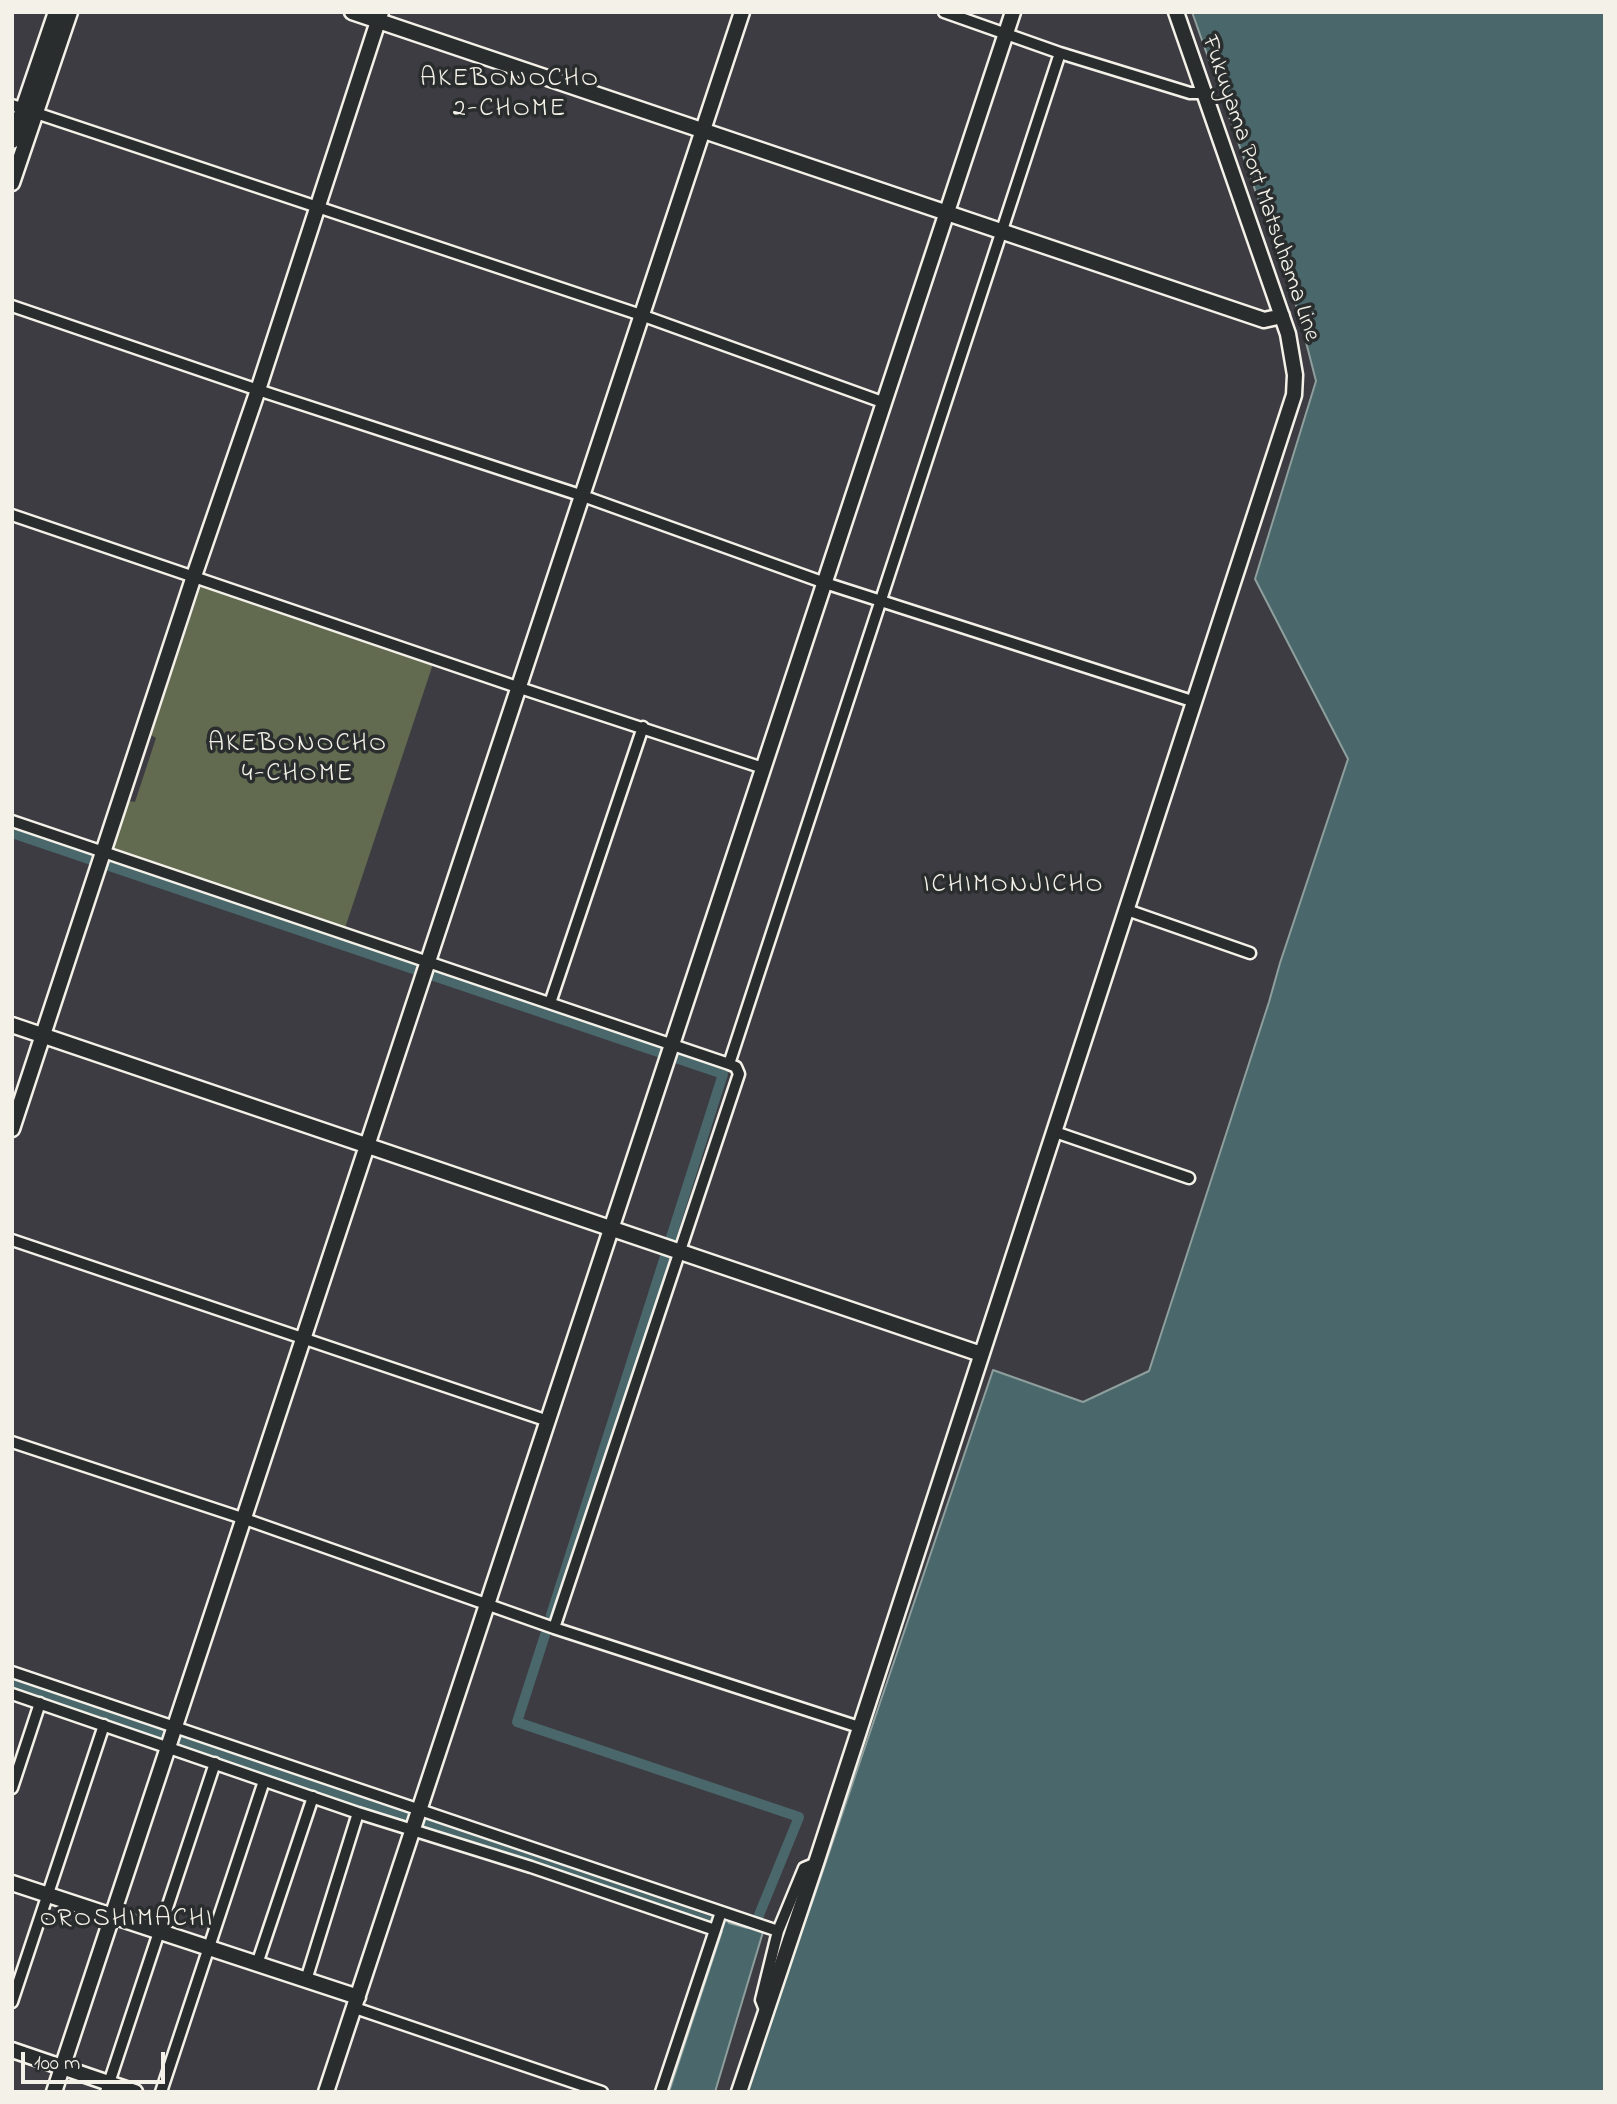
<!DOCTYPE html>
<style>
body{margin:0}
#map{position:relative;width:1617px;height:2104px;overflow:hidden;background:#3d3c42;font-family:"Indie Flower",sans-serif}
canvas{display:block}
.frame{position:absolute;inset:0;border:14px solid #f4f1e8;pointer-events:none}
.scale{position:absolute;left:21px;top:2052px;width:144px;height:32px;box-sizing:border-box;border:4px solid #f4f1e8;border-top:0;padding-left:9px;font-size:21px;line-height:24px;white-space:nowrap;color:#f4f1e8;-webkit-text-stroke:5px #2a2d2e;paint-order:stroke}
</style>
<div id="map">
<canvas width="1617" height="2104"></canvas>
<div class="frame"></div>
<div class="scale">100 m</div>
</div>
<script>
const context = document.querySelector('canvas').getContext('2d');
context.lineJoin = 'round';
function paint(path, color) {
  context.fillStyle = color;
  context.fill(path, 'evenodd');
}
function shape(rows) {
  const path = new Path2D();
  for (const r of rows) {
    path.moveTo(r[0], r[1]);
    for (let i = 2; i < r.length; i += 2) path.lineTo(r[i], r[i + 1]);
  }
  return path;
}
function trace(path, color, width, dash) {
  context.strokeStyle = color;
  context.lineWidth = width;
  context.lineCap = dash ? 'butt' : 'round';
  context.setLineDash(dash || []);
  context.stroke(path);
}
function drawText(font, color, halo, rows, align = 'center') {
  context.font = font + ' "Indie Flower",sans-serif';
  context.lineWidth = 7;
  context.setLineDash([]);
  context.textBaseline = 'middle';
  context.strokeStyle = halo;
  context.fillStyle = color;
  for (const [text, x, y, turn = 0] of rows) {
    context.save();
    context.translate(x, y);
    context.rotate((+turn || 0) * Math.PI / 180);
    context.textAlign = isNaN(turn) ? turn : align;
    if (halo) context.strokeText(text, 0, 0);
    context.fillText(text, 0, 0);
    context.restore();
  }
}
paint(shape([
 [203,585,433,664,345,928,115,851,114,846,129,801,135,802,156,738,151,735,200,588]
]), '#626a50');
const water = shape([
 [1192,12,1605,12,1605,2092,744,2092,813,1900,993,1370,1083,1402,1149,1371,1269,1002,1280,963,1348,759,1255,579,1316,381,1298,311,1192,12],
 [725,1922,763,1932,715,2092,669,2092,725,1922]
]);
paint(water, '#4a686b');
trace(water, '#8e9f9d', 2);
trace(shape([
 [12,833,723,1074,551,1615],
 [545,1635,517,1722,799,1817,750,1937],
 [12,1684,724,1926]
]), '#4a686b', 10);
const street = shape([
 [944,12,1060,53,1190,93,1204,93],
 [12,105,641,315,885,403],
 [12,306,258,390,583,496,825,583,1195,702],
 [12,515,520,688,763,768],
 [12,821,729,1064,1060,53],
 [1127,910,1250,953],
 [550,1003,643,727],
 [1055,1132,1189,1178],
 [12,1240,548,1421],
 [12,1442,245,1519,554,1628,859,1727],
 [554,1628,739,1074,736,1067,729,1064],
 [12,1672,778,1931,804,1868,816,1863],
 [12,1694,358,1813,531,1867,715,1930],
 [12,1788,40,1703],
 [257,1964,313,1797],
 [306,1980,358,1813],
 [12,2002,104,1725],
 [355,2008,602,2092],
 [765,2010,761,2000,778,1931],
 [106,2092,215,1763],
 [161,2092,264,1781],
 [661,2092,721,1912]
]);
const secondary = shape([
 [352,12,1264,320,1282,316],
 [12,141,56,12],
 [12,183,70,12],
 [12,1025,981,1354],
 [12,1129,194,576,258,390,381,12],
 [12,1883,358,1997],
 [12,2050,135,2092],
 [54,2092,742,12],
 [326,2092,1013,12],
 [739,2092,816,1863,1294,395,1295,375,1288,334,1176,12]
]);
trace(street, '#f4f1e8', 15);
trace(secondary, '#f4f1e8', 19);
trace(street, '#2a2d2e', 10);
trace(secondary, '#2a2d2e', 14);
drawText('24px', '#f4f1e8', '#2a2d2e', [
 ["Fukuyama Port Matsuhama Line",1259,189,71]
]);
context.letterSpacing = '2px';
drawText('26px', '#f4f1e8', '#2a2d2e', [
 ["AKEBONOCHO",510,81],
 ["2-CHOME",510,111],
 ["AKEBONOCHO",298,746],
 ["4-CHOME",298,776],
 ["ICHIMONJICHO",1014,887],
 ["OROSHIMACHI",127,1921]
]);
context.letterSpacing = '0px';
</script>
